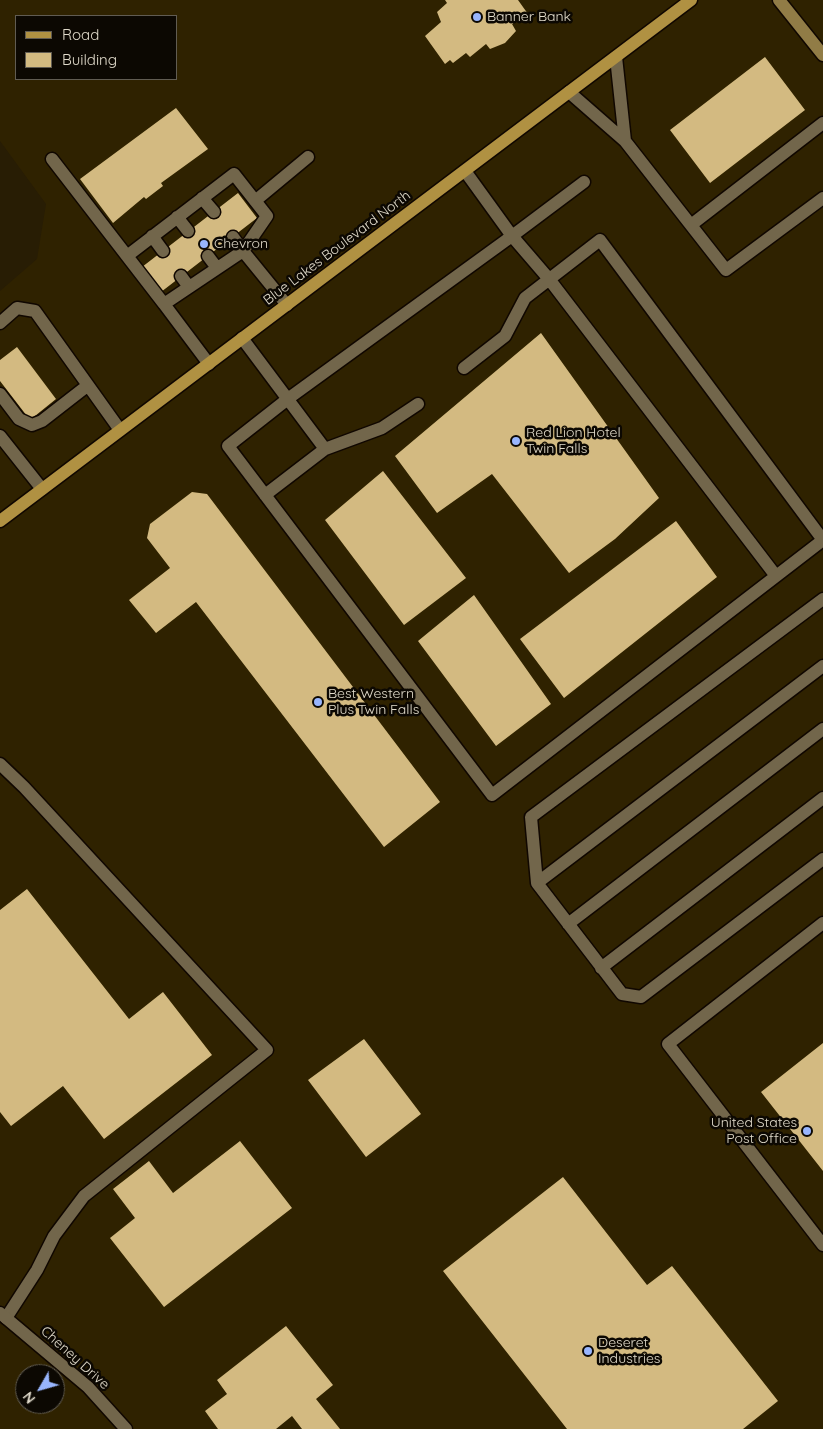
<!DOCTYPE html>
<style>
body{margin:0}
#map{position:relative;width:823px;height:1429px;overflow:hidden;background:#281d04;font-family:Quicksand,sans-serif}
canvas{display:block}
.legend{position:absolute;left:15px;top:15px;width:162px;height:65px;box-sizing:border-box;background:#0c0802;border:1px solid #615c52;margin:0;padding:6px 9px;list-style:none;font-size:15px;color:#e0daca}
.legend li{display:flex;align-items:center;gap:10px;height:25px}
.legend b{width:25px;border:1px solid #615c52}
.north{position:absolute;left:15px;top:1364px;width:50px;height:50px;box-sizing:border-box;background:#0c0802;border:1px solid #615c52;border-radius:50%;rotate:232deg;font-size:14px;font-weight:700;line-height:20px;text-align:center;color:#e0daca}
.north::after{content:'';display:block;margin:auto;width:18px;height:22px;background:#98b5fd;clip-path:polygon(50% 0,100% 100%,50% 72%,0 100%)}
</style>
<div id="map">
<canvas width="823" height="1429"></canvas>
<ul class="legend">
<li><b style="height:6px;background:#b09142"></b>Road</li>
<li><b style="height:14px;background:#d3ba81"></b>Building</li>
</ul>
<div class="north">N</div>
</div>
<script>
const context = document.querySelector('canvas').getContext('2d');
context.lineJoin = 'round';
function paint(path, color) {
  context.fillStyle = color;
  context.fill(path, 'evenodd');
}
function shape(rows) {
  const path = new Path2D();
  for (const r of rows) {
    path.moveTo(r[0], r[1]);
    for (let i = 2; i < r.length; i += 2) path.lineTo(r[i], r[i + 1]);
  }
  return path;
}
function trace(path, color, width, dash) {
  context.strokeStyle = color;
  context.lineWidth = width;
  context.lineCap = dash ? 'butt' : 'round';
  context.setLineDash(dash || []);
  context.stroke(path);
}
function drawText(font, color, halo, rows, align = 'center') {
  context.font = font + ' Quicksand,sans-serif';
  context.lineWidth = 5;
  context.setLineDash([]);
  context.textBaseline = 'middle';
  context.strokeStyle = halo;
  context.fillStyle = color;
  for (const [text, x, y, turn = 0] of rows) {
    context.save();
    context.translate(x, y);
    context.rotate((+turn || 0) * Math.PI / 180);
    context.textAlign = isNaN(turn) ? turn : align;
    if (halo) context.strokeText(text, 0, 0);
    context.fillText(text, 0, 0);
    context.restore();
  }
}
paint(shape([
 [0,0,823,0,823,1429,0,1429,0,291,37,259,46,204,0,141],
 [16,16,176,16,176,79,16,79],
 [25,1374,55,1374,55,1404,25,1404]
]), '#2f2200');
paint(shape([
 [445,0,518,0,528,14,512,24,516,31,505,43,490,49,486,44,470,57,466,53,453,63,450,60,445,64,425,36,441,22,437,12,447,3],
 [765,57,805,110,710,183,670,130],
 [176,108,208,149,161,183,163,186,146,199,144,197,113,223,80,179],
 [238,193,257,218,161,292,142,267],
 [541,333,659,498,615,539,569,573,492,474,437,513,395,456],
 [17,347,56,399,30,420,0,381,0,360],
 [383,471,466,578,404,625,325,520],
 [192,492,207,494,440,802,384,847,196,602,156,633,129,600,170,568,147,538,150,524],
 [676,521,717,577,564,698,520,639],
 [474,595,551,704,496,746,418,641],
 [27,889,129,1019,163,992,212,1055,104,1139,63,1086,11,1126,0,1112,0,910],
 [364,1039,421,1114,366,1157,308,1080],
 [823,1043,823,1171,761,1092],
 [240,1141,292,1208,164,1307,110,1238,135,1218,113,1189,149,1161,173,1193],
 [563,1177,647,1285,672,1266,778,1401,743,1429,567,1429,443,1271],
 [286,1326,333,1385,316,1399,340,1429,302,1429,292,1416,276,1429,218,1429,205,1411,227,1394,217,1380]
]), '#d3ba81');
const lane = shape([
 [569,92,625,141,616,57],
 [625,141,726,270,823,198],
 [52,159,164,304],
 [584,182,512,236,549,279,776,576],
 [202,198,214,212],
 [255,201,308,157],
 [177,217,188,231],
 [691,225,823,123],
 [152,236,163,251],
 [127,256,234,174,267,216,243,251,233,237],
 [208,256,217,268],
 [181,276,189,287],
 [0,323,17,308,35,311,120,430],
 [242,338,325,449,382,428,418,404],
 [209,364,164,304,243,251,287,305],
 [464,368,505,336,525,298,600,240,823,540,492,795,228,446,289,398,512,236,465,171],
 [0,394,19,419,32,425,42,421,87,386],
 [265,495,325,449],
 [823,599,531,817,537,883,622,994,641,997,823,859],
 [0,764,24,787,267,1050,84,1196,54,1236,37,1270,6,1318],
 [537,883,823,666],
 [823,923,668,1044,823,1245],
 [568,924,823,729],
 [601,968,823,798]
]);
const street = shape([
 [0,436,42,489],
 [0,1313,88,1387,126,1429]
]);
const secondary = shape([
 [779,0,823,55]
]);
const primary = shape([
 [0,521,691,0]
]);
trace(lane, '#100700', 15);
trace(street, '#100700', 15);
trace(secondary, '#100700', 15);
trace(primary, '#100700', 15);
trace(lane, '#72664b', 12);
trace(street, '#72664b', 12);
trace(secondary, '#917c46', 12);
trace(primary, '#b09142', 12);
for (const [x, y, r, color] of [
 [477,17,5,"#98b5fd"],
 [204,244,5,"#98b5fd"],
 [516,441,5,"#98b5fd"],
 [318,702,5,"#98b5fd"],
 [807,1131,5,"#98b5fd"],
 [588,1351,5,"#98b5fd"]
]) {
  const dot = new Path2D();
  dot.arc(x, y, r, 0, 2 * Math.PI);
  context.fillStyle = color;
  context.fill(dot);
  trace(dot, '#0c0802', 2);
}
drawText('14px', '#e0daca', '#0c0802', [
 ["Banner Bank",487,17],
 ["Chevron",214,244],
 ["Red Lion Hotel",526,433],
 ["Twin Falls",526,449],
 ["Best Western",328,694],
 ["Plus Twin Falls",328,710],
 ["United States",797,1123,"right"],
 ["Post Office",797,1139,"right"],
 ["Deseret",598,1343],
 ["Industries",598,1359]
], 'left');
drawText('14px', '#e0daca', '#0c0802', [
 ["Blue Lakes Boulevard North",337,248,-37],
 ["Cheney Drive",75,1358,42]
]);
</script>
